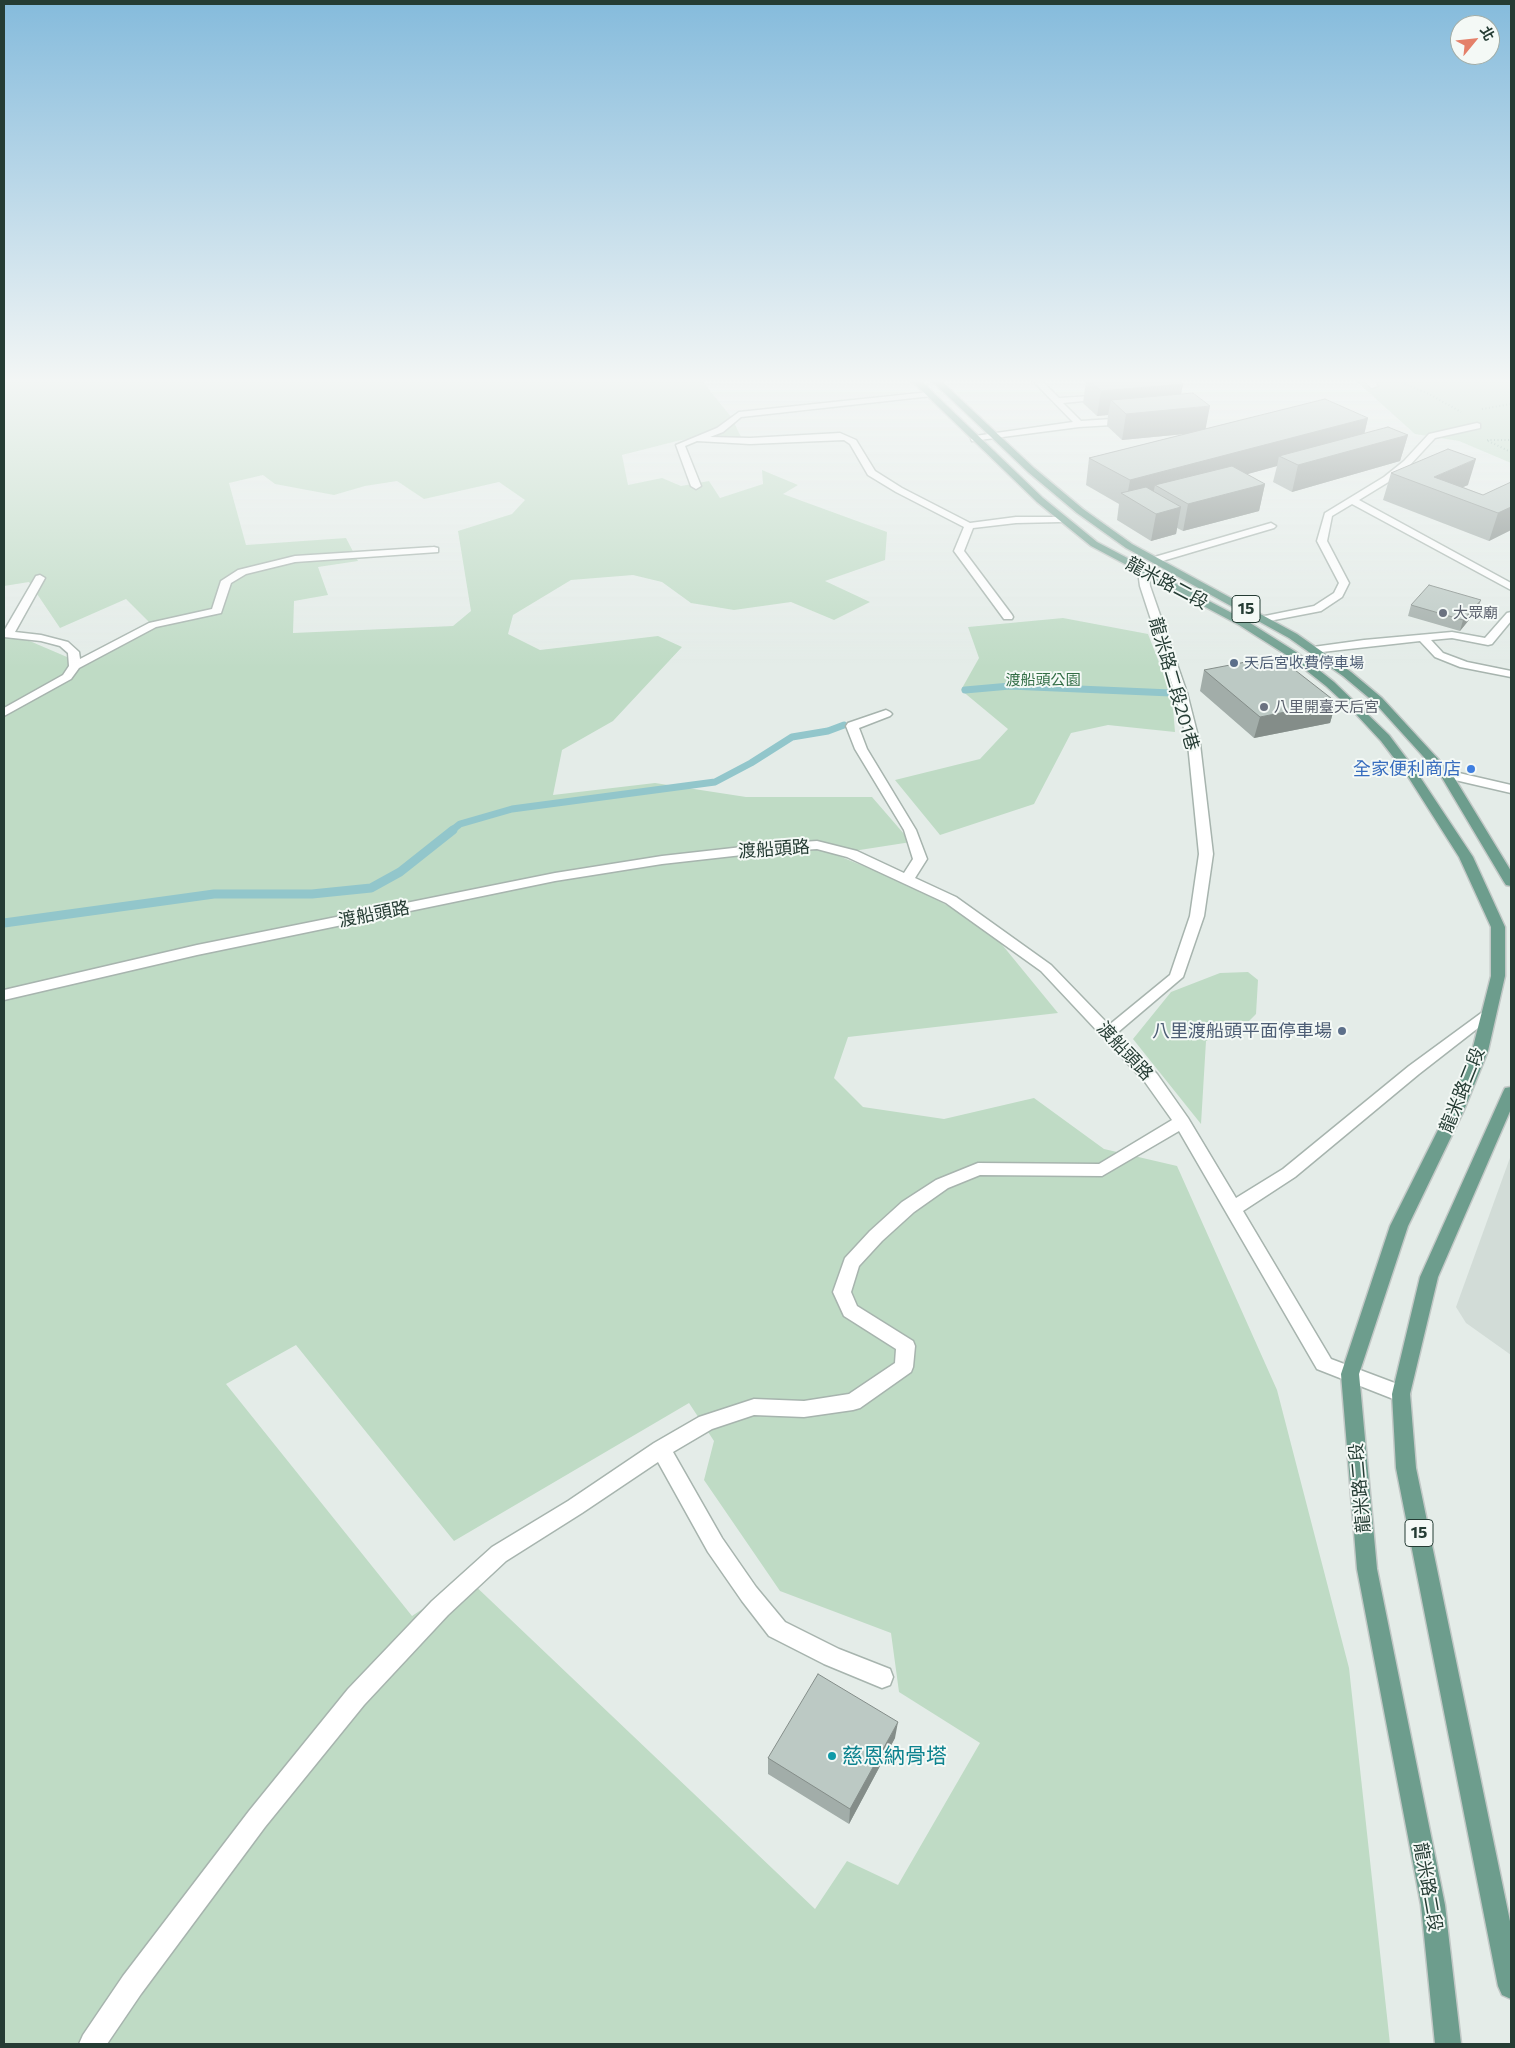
<!DOCTYPE html>
<meta charset="utf-8">
<style>
body{margin:0}
#map{position:relative;width:1515px;height:2048px;overflow:hidden;background:#e4ece8;font-family:Commissioner,"Noto Sans TC",sans-serif}
canvas{display:block}
.frame{position:absolute;inset:0;border:5px solid #253c34;pointer-events:none}
.north{position:absolute;left:1450px;top:15px;width:50px;height:50px;box-sizing:border-box;background:#f4f9f6;border:1px solid #a1ada8;border-radius:50%;rotate:62deg;font-size:14px;font-weight:700;line-height:20px;text-align:center;color:#253c34}
.north::after{content:'';display:block;margin:auto;width:18px;height:22px;background:#e4806a;clip-path:polygon(50% 0,100% 100%,50% 72%,0 100%)}
</style>
<div id="map">
<canvas width="1515" height="2048"></canvas>
<div class="frame"></div>
<div class="north">北</div>
</div>
<script>
const context = document.querySelector('canvas').getContext('2d');
context.lineJoin = 'round';
function paint(path, color) {
  context.fillStyle = color;
  context.fill(path, 'evenodd');
}
function shape(rows) {
  const path = new Path2D();
  for (const r of rows) {
    path.moveTo(r[0], r[1]);
    for (let i = 2; i < r.length; i += 2) path.lineTo(r[i], r[i + 1]);
  }
  return path;
}
function trace(path, color, width, dash) {
  context.strokeStyle = color;
  context.lineWidth = width;
  context.lineCap = dash ? 'butt' : 'round';
  context.setLineDash(dash || []);
  context.stroke(path);
}
function drawText(font, color, halo, rows, align = 'center') {
  context.font = font + ' Commissioner,"Noto Sans TC",sans-serif';
  context.lineWidth = 4;
  context.setLineDash([]);
  context.textBaseline = 'middle';
  context.strokeStyle = halo;
  context.fillStyle = color;
  for (const [text, x, y, turn = 0] of rows) {
    context.save();
    context.translate(x, y);
    context.rotate((+turn || 0) * Math.PI / 180);
    context.textAlign = isNaN(turn) ? turn : align;
    if (halo) context.strokeText(text, 0, 0);
    context.fillText(text, 0, 0);
    context.restore();
  }
}
paint(shape([
 [1511,1155,1511,1355,1466,1323,1456,1307]
]), '#d2dcd7');
paint(shape([
 [4,381,702,381,732,418,741,437,681,440,622,455,628,485,662,478,681,486,709,481,720,498,763,484,762,470,798,485,783,494,887,532,885,560,825,581,870,602,834,620,791,602,734,610,691,603,662,582,633,575,571,580,513,615,508,634,540,650,658,636,682,647,613,721,562,750,553,795,655,783,746,797,872,797,911,842,834,854,915,887,990,930,1058,1013,848,1037,834,1078,863,1107,944,1119,1034,1098,1104,1149,1177,1166,1277,1390,1349,1668,1390,2044,4,2044,4,630,81,663,152,625,126,599,60,628,29,582,4,586],
 [263,475,275,484,334,495,365,486,397,481,424,499,499,482,525,500,512,514,458,531,471,611,453,626,293,633,294,601,328,595,318,567,358,561,346,538,246,545,229,483],
 [296,1345,454,1541,689,1403,714,1441,704,1480,780,1591,891,1633,899,1692,980,1743,898,1885,847,1861,815,1909,468,1579,412,1616,226,1384],
 [1356,381,1511,381,1511,463,1459,441,1415,434],
 [1063,618,1148,634,1172,696,1175,732,1108,725,1071,733,1034,804,940,835,895,780,980,759,1008,729,961,690,979,658,968,627],
 [1248,972,1258,980,1256,1014,1246,1024,1206,1041,1201,1124,1133,1039,1171,992,1220,973]
]), '#bfdbc5');
trace(shape([
 [965,690,1010,686,1171,693],
 [451,831,460,824,512,809,715,782,751,763,792,737,828,731,844,725]
]), '#92c6cb', 7);
trace(shape([
 [4,923,214,894,312,894,371,888,400,872,453,830]
]), '#92c6cb', 9);
const minor = shape([
 [1033,381,1042,381,1059,398,1107,395,1108,397,1104,399,1063,403,1081,421,1128,418,1132,421,1128,424,1079,427,972,441,971,439,975,436,1073,422,1033,381],
 [1365,381,1374,381,1378,386,1371,388,1365,381],
 [929,392,933,394,932,396,741,417,723,432,710,437,750,438,840,433,856,440,875,471,902,488,970,523,1016,517,1064,517,1066,519,1061,522,1016,523,973,528,964,551,1012,615,1013,617,1012,619,1004,619,954,551,964,527,896,492,868,475,850,444,844,440,750,444,697,441,685,446,701,486,696,489,691,486,676,445,717,428,739,412,929,392],
 [1477,423,1480,424,1480,428,1435,438,1410,465,1390,481,1359,500,1511,583,1511,590,1352,504,1332,516,1327,541,1349,583,1342,597,1321,611,1264,622,1260,621,1259,619,1260,617,1314,606,1334,593,1339,583,1317,541,1325,513,1384,477,1404,461,1429,434,1477,423],
 [1271,523,1276,526,1274,528,1159,562,1155,563,1150,560,1151,558,1271,523],
 [434,547,438,548,438,552,295,562,246,574,231,583,221,613,156,627,79,668,71,679,4,716,4,708,63,675,69,666,68,653,60,646,41,641,4,637,4,631,36,576,40,575,45,578,15,632,41,635,68,642,79,652,80,659,149,623,212,609,221,581,238,570,295,556,434,547],
 [1143,568,1148,571,1150,586,1187,693,1200,744,1213,854,1204,916,1183,977,1117,1033,1157,1074,1188,1118,1236,1198,1283,1169,1409,1066,1484,1011,1494,1011,1496,1014,1419,1074,1295,1177,1243,1211,1331,1359,1408,1388,1410,1394,1408,1400,1401,1402,1317,1369,1179,1131,1102,1176,980,1175,948,1188,914,1212,882,1241,859,1266,851,1292,857,1306,913,1341,915,1346,913,1367,911,1372,860,1408,853,1410,804,1417,754,1415,712,1429,673,1452,722,1538,756,1587,785,1622,839,1649,890,1669,893,1677,890,1685,882,1688,824,1664,769,1636,742,1601,708,1552,658,1462,582,1513,506,1561,448,1615,364,1705,265,1827,141,1994,107,2044,79,2044,83,2035,123,1976,249,1811,348,1689,432,1601,492,1547,568,1501,654,1443,699,1417,754,1399,804,1401,849,1394,895,1363,896,1349,844,1316,833,1292,845,1258,870,1231,902,1202,936,1180,978,1163,1099,1164,1172,1120,1145,1082,1041,971,946,903,847,857,817,849,769,852,662,864,555,881,197,955,4,1000,4,990,197,945,555,873,662,856,769,844,817,841,857,851,904,873,913,859,904,830,855,749,846,726,848,723,886,710,890,712,892,714,890,716,859,728,867,749,916,830,927,859,915,878,956,897,1051,965,1109,1025,1170,975,1190,916,1199,854,1188,744,1175,693,1140,586,1138,571,1143,568],
 [1511,612,1511,621,1492,644,1488,645,1452,638,1431,640,1443,653,1467,662,1511,671,1511,677,1460,667,1435,657,1420,641,1313,653,1307,650,1313,647,1364,640,1452,632,1485,638,1507,613,1511,612],
 [1446,770,1511,785,1511,793,1442,777,1440,774,1442,771,1446,770]
]);
const major = shape([
 [912,381,921,381,1043,498,1097,542,1247,621,1296,652,1334,682,1389,735,1416,771,1473,857,1505,927,1505,976,1488,1051,1464,1110,1408,1226,1359,1374,1377,1569,1445,1905,1461,2044,1435,2044,1421,1905,1357,1569,1341,1374,1390,1226,1448,1110,1472,1051,1491,976,1491,927,1459,857,1407,775,1381,741,1354,712,1326,686,1288,656,1239,625,1091,546,1037,502,912,381],
 [932,381,941,381,1034,468,1083,509,1132,544,1297,634,1351,672,1382,698,1452,774,1511,871,1511,886,1506,885,1504,882,1441,776,1374,702,1343,676,1289,638,1126,548,1077,513,1028,472,932,381],
 [1511,1087,1511,1109,1438,1277,1410,1394,1416,1468,1511,1926,1511,1999,1502,1995,1498,1986,1396,1468,1392,1394,1420,1277,1503,1092,1505,1088,1511,1087]
]);
trace(minor, '#a7b4ae', 3);
trace(major, '#c2c8c6', 3);
trace(shape([
 [1398,381,1429,394,1461,412],
 [1482,409,1511,404],
 [1487,440,1511,440],
 [1488,441,1511,452]
]), '#87ac9e', 2, [1, 2.5]);
paint(minor, '#fff');
paint(major, '#6d9d8d');
paint(shape([
 [1086,381,1179,381,1183,384,1181,394,1206,429,1368,418,1364,433,1408,435,1400,461,1292,492,1273,482,1277,466,1247,474,1265,484,1259,511,1183,531,1177,528,1176,534,1151,541,1117,520,1119,504,1086,485,1089,458,1185,434,1122,440,1107,426,1108,415,1097,416,1083,403],
 [1391,473,1468,485,1463,487,1483,495,1511,482,1511,530,1489,541,1383,500],
 [1411,605,1477,610,1460,631,1408,616],
 [1204,670,1336,702,1330,723,1254,738,1200,691],
 [895,1738,849,1824,768,1774,768,1758]
]), '#a2ada9');
paint(shape([
 [1183,384,1178,409,1111,400,1108,415,1097,416,1101,391],
 [1210,406,1205,432,1122,440,1126,414],
 [1368,418,1362,444,1279,456,1277,466,1172,495,1155,485,1152,500,1127,497,1130,480],
 [1408,435,1400,461,1292,492,1298,465],
 [1476,459,1468,485,1447,494,1434,477],
 [1265,484,1259,511,1183,531,1188,504],
 [1181,507,1176,534,1151,541,1156,514],
 [1511,507,1511,530,1489,541,1498,513],
 [1481,600,1477,610,1460,631,1463,620],
 [1336,702,1330,723,1254,738,1260,717],
 [898,1722,895,1738,849,1824,850,1809]
]), '#848d89');
const building = shape([
 [1090,381,1179,381,1183,384,1101,391,1090,381],
 [1193,393,1210,406,1126,414,1111,400,1193,393],
 [1325,399,1368,418,1130,480,1089,458,1325,399],
 [1388,427,1408,435,1298,465,1279,456,1388,427],
 [1448,449,1476,459,1434,477,1483,495,1511,482,1511,507,1498,513,1391,473,1448,449],
 [1232,466,1265,484,1188,504,1155,485,1232,466],
 [1146,487,1181,507,1156,514,1121,493,1146,487],
 [1429,585,1481,600,1463,620,1411,605,1429,585],
 [1277,656,1336,702,1260,717,1204,670,1277,656],
 [818,1674,898,1722,850,1809,768,1758,818,1674]
]);
paint(building, '#bcc9c4');
trace(building, '#848d89', 1);
const sky = context.createLinearGradient(0, 0, 0, 668);
sky.addColorStop(0, '#85bbdc');
sky.addColorStop(0.57, '#f3f6f5');
sky.addColorStop(1, '#f3f6f500');
context.fillStyle = sky;
context.fillRect(0, 0, 1515, 668);
for (const [x, y, r, color] of [
 [1443,613,5,"#6b7280"],
 [1234,663,5,"#5c6f8a"],
 [1264,707,5,"#6b7280"],
 [1471,769,5,"#3f7fe0"],
 [1342,1031,5,"#5c6f8a"],
 [832,1756,5,"#0f9aa8"]
]) {
  const dot = new Path2D();
  dot.arc(x, y, r, 0, 2 * Math.PI);
  context.fillStyle = color;
  context.fill(dot);
  trace(dot, '#f4f9f6', 2);
}
drawText('15px', '#5b616d', '#f4f9f6', [
 ["大眾廟",1453,613],
 ["八里開臺天后宮",1274,707]
], 'left');
drawText('15px', '#4e5e75', '#f4f9f6', [
 ["天后宮收費停車場",1244,663]
], 'left');
drawText('15px', '#336e46', '#f4f9f6', [
 ["渡船頭公園",1043,680]
]);
for (const [x, y, w] of [
 [1246,609,28],
 [1419,1533,28]
]) {
  const box = new Path2D();
  box.roundRect(x - w / 2, y - 13.5, w, 27, 4);
  context.fillStyle = '#f4f9f6';
  context.fill(box);
  trace(box, '#253c34', 1);
}
drawText('bold 16px', '#253c34', null, [
 ["15",1246,609],
 ["15",1419,1533]
]);
drawText('18px', '#253c34', '#f4f9f6', [
 ["龍米路二段",1167,583,28],
 ["龍米路二段201巷",1174,684,74],
 ["渡船頭路",774,849,-4],
 ["渡船頭路",374,914,-11],
 ["渡船頭路",1125,1051,47],
 ["龍米路二段",1462,1090,-68],
 ["龍米路二段",1360,1488,-95],
 ["龍米路二段",1428,1887,80]
]);
drawText('18px', '#366cbe', '#f4f9f6', [
 ["全家便利商店",1461,769]
], 'right');
drawText('18px', '#4e5e75', '#f4f9f6', [
 ["八里渡船頭平面停車場",1332,1031]
], 'right');
drawText('21px', '#0d838f', '#f4f9f6', [
 ["慈恩納骨塔",842,1756]
], 'left');
</script>
